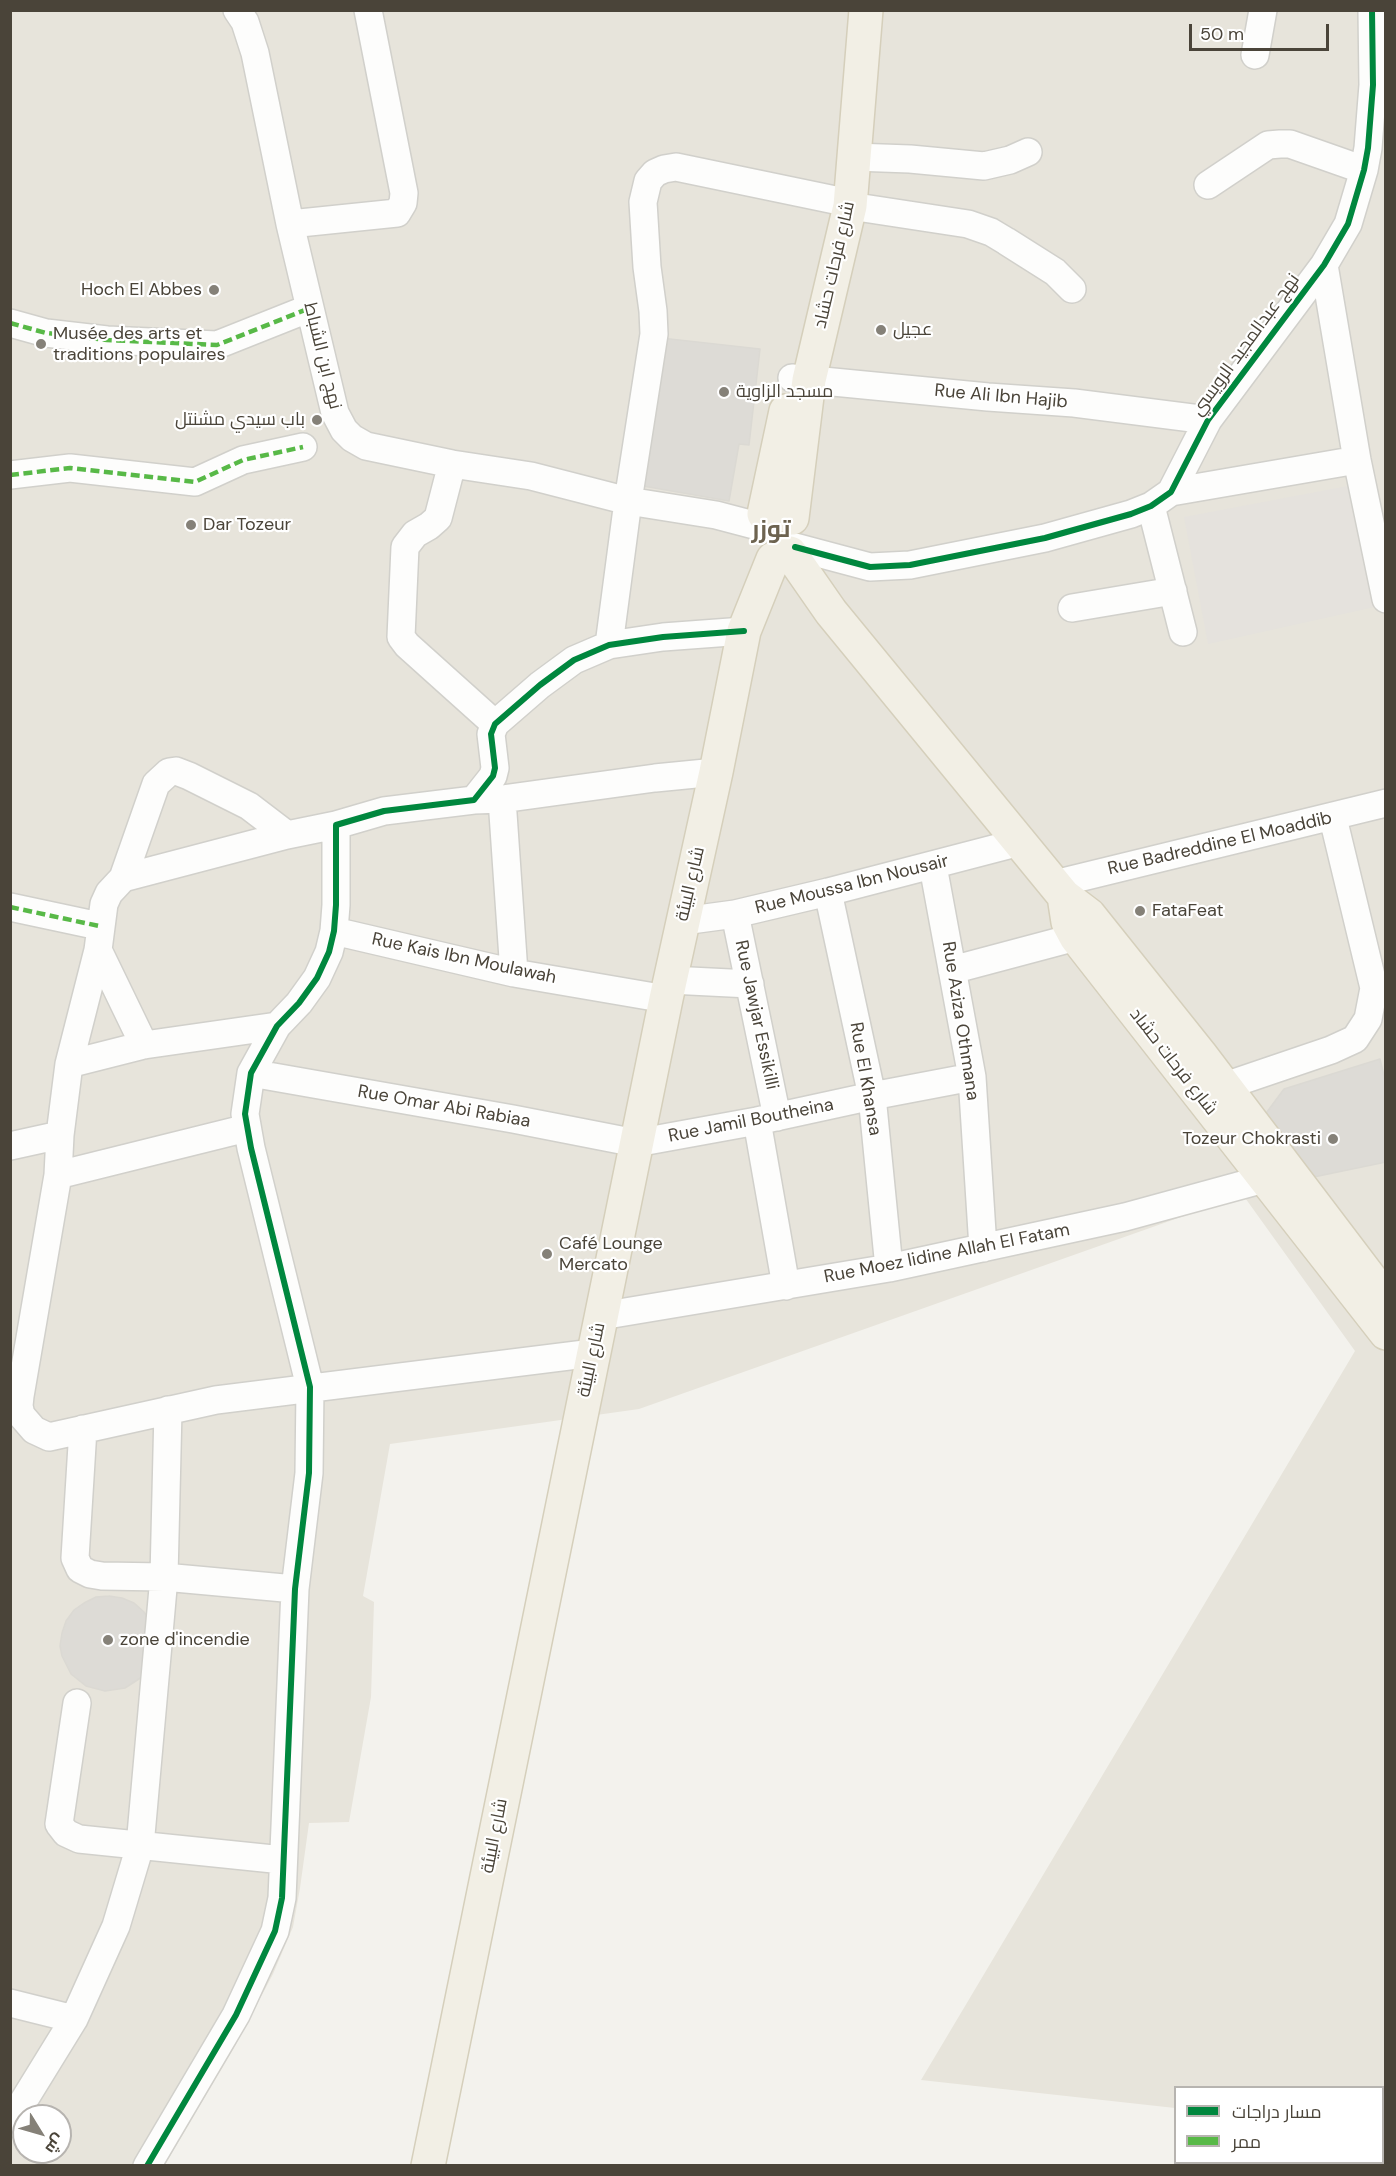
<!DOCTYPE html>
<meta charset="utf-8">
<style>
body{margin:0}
#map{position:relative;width:1396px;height:2176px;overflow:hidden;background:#f3f2ed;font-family:"DM Sans",Cairo,sans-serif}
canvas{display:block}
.frame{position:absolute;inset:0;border:12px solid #4a4439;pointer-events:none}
.legend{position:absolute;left:1174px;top:2086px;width:210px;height:78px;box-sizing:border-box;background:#fff;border:2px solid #b7b4b0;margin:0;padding:8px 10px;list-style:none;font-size:18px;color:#4a4439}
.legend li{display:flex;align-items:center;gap:12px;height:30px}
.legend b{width:30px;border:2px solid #b7b4b0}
.north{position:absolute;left:12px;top:2104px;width:60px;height:60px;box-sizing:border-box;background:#fff;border:2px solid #b7b4b0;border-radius:50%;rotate:127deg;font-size:16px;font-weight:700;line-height:24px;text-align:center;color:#4a4439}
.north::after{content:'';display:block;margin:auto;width:21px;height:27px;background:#858178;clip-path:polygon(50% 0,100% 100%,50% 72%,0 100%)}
.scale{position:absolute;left:1189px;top:24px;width:140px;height:27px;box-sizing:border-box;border:3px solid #4a4439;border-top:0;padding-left:8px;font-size:18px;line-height:21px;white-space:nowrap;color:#4a4439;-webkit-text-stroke:4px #fff;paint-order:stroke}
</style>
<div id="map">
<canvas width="1396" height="2176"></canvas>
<div class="frame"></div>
<ul class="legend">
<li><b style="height:8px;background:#00873e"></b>مسار دراجات</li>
<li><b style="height:8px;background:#58b947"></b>ممر</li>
</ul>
<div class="north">ش</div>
<div class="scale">50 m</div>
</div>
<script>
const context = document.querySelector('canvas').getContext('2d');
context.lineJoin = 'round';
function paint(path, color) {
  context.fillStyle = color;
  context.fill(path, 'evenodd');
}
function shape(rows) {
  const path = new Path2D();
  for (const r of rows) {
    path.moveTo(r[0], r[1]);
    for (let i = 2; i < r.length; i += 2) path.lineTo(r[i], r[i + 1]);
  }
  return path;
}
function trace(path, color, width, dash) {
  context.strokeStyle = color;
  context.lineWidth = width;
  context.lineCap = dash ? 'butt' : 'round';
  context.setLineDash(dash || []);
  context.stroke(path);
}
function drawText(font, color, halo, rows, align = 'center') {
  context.font = font + ' "DM Sans",Cairo,sans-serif';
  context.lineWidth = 4.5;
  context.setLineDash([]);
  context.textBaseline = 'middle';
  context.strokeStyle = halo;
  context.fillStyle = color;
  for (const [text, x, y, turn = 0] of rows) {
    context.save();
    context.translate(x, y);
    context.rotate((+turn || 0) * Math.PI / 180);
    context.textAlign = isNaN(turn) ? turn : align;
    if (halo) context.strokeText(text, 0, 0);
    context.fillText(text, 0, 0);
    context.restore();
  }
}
paint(shape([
 [11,11,1385,11,1385,2131,1383,2130,1382,2088,1176,2088,1175,2108,921,2080,1355,1351,1243,1195,639,1409,390,1444,363,1596,374,1602,371,1697,349,1822,309,1823,300,1888,293,1927,273,1974,234,2048,165,2165,11,2166],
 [24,2116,60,2116,60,2152,24,2152]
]), '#e7e4db');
paint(shape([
 [1353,485,1379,606,1208,644,1184,517]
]), '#e5e2dd');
const building = shape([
 [661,338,760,349,749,445,739,444,729,501,643,486,661,338],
 [1380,1059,1386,1084,1386,1162,1309,1178,1264,1116,1284,1089,1380,1059],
 [109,1596,122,1598,134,1603,144,1612,151,1622,142,1677,125,1688,105,1691,86,1686,71,1674,62,1656,60,1646,62,1633,66,1621,74,1610,84,1603,96,1597,109,1596]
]);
paint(building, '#dddbd6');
trace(building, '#dbd9d3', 1.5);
const minor = shape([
 [237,10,245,22,255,53,290,224,335,413,344,430,352,438,366,446,452,464,531,476,628,501,716,515,754,525],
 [1255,55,1263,10],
 [854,157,910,159,984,166,1010,160,1028,152],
 [1208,185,1268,145,1280,144,1290,144,1364,170],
 [290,224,397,213,403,203,404,193,368,10],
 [1324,265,1357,460,1386,599],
 [10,323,46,333,107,340,217,345,310,308],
 [792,378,988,397,1074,403,1208,420],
 [452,464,438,518,429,526,415,534,405,547,401,637,407,645,495,724],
 [10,475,70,468,195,482,243,460,303,447],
 [1171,492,1357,460],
 [1151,506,1183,632],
 [795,547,870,567,910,565,1045,538,1131,514,1151,506,1171,492,1208,420,1324,265,1348,224,1364,170,1368,148,1373,85,1372,10],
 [1072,608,1173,591],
 [609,645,628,501,654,334,653,311,647,267,643,202,648,181,655,173,664,169,676,167,835,200,850,206,968,224,991,232,1006,241,1055,272,1072,289],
 [502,799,514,973],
 [474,800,502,799,655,778,716,772],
 [336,825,287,835,123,878,109,893,104,904,98,950,69,1064,60,1135,58,1175,20,1396,19,1406,21,1415,34,1430,49,1437,216,1400,593,1353],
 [933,866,972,1077,983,1248],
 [123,878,156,784,169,772,176,771,189,776,249,806,287,835],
 [1054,884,1386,803],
 [828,892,872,1096,889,1268],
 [10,907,99,926],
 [735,914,777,1117],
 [683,921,735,914,828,892,1020,842],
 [334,931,514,973,666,999],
 [98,950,144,1045],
 [952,970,1076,937],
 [670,980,750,984],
 [69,1064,144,1045,277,1026],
 [251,1073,513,1119,636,1143,757,1121,872,1096,972,1077],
 [1225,1086,1331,1050,1355,1039,1368,1019,1374,988,1333,818],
 [757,1121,786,1286],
 [10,1146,60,1135],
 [58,1175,247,1128],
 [601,1316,889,1268,1125,1217,1264,1179,1283,1170],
 [83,1429,75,1558,80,1569,90,1574,102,1576,164,1577,295,1589],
 [77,1703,59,1824,66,1833,79,1839,283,1860],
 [10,2003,74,2019],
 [10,2123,74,2019,116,1926,140,1846,164,1577,168,1410],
 [147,2166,236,2015,275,1931,282,1898,295,1589,309,1473,310,1387,251,1148,245,1114,251,1073,277,1026,299,1003,317,978,329,952,334,931,336,905,336,825,384,811,474,800,493,776,495,768,491,734,495,724,540,685,574,660,609,645,663,637,744,631]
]);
const major = shape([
 [764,514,786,411],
 [792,518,809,380,850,206,866,10],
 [790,553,831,612,1064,896,1089,915,1200,1054,1386,1299],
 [1064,896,1068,922,1076,937,1386,1333],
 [428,2166,666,999,716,772,744,631,773,559]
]);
trace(minor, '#d1d0cb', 30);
trace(major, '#d5cfbb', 36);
trace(minor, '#fdfdfc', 27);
trace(major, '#f2efe5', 33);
trace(shape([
 [10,323,46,333,107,340,217,345,310,308],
 [10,475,70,468,195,482,243,460,303,447],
 [10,907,99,926]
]), '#58b947', 4.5, [9, 4.5]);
trace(shape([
 [795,547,870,567,910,565,1045,538,1131,514,1151,506,1171,492,1208,420,1324,265,1348,224,1364,170,1368,148,1373,85,1372,10],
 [147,2166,236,2015,275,1931,282,1898,295,1589,309,1473,310,1387,251,1148,245,1114,251,1073,277,1026,299,1003,317,978,329,952,334,931,336,905,336,825,384,811,474,800,493,776,495,768,491,734,495,724,540,685,574,660,609,645,663,637,744,631]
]), '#00873e', 6);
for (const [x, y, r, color] of [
 [214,290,6,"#858178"],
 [881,330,6,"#858178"],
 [41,344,6,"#858178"],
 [724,392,6,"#858178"],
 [317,420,6,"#858178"],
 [191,525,6,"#858178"],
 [1140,911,6,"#858178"],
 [1333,1139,6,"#858178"],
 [547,1254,6,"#858178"],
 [108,1640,6,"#858178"]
]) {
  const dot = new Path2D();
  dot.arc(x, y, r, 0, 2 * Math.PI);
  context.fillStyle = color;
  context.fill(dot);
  trace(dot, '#fff', 2);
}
drawText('18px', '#4a4439', '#fff', [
 ["شارع فرحات حشاد",835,265,-77],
 ["نهج عبدالمجيد الرويسي",1246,345,-54],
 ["نهج ابن الشباط",322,356,76],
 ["Rue Ali Ibn Hajib",1001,397,5],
 ["Rue Badreddine El Moaddib",1220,844,-13],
 ["شارع البيئة",691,884,-77],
 ["Rue Moussa Ibn Nousair",852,885,-14],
 ["Rue Kais Ibn Moulawah",464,959,12],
 ["Rue Jawjar Essikilli",756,1015,78],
 ["Rue Aziza Othmana",960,1021,81],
 ["شارع فرحات حشاد",1173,1062,52],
 ["Rue El Khansa",865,1079,80],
 ["Rue Omar Abi Rabiaa",444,1107,10],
 ["Rue Jamil Boutheina",751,1121,-11],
 ["Rue Moez lidine Allah El Fatam",947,1254,-11],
 ["شارع البيئة",592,1360,-78],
 ["شارع البيئة",495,1836,-79]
]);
drawText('18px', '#4a4439', '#fff', [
 ["Hoch El Abbes",202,290,"right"],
 ["عجيل",893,330],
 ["Musée des arts et",53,334],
 ["traditions populaires",53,355],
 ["مسجد الزاوية",736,392],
 ["باب سيدي مشنتل",305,420,"right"],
 ["Dar Tozeur",203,525],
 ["FataFeat",1152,911],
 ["Tozeur Chokrasti",1321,1139,"right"],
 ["Café Lounge",559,1244],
 ["Mercato",559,1265],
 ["zone d'incendie",120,1640]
], 'left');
drawText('bold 24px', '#6d6350', '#fff', [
 ["توزر",771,531]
]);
</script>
